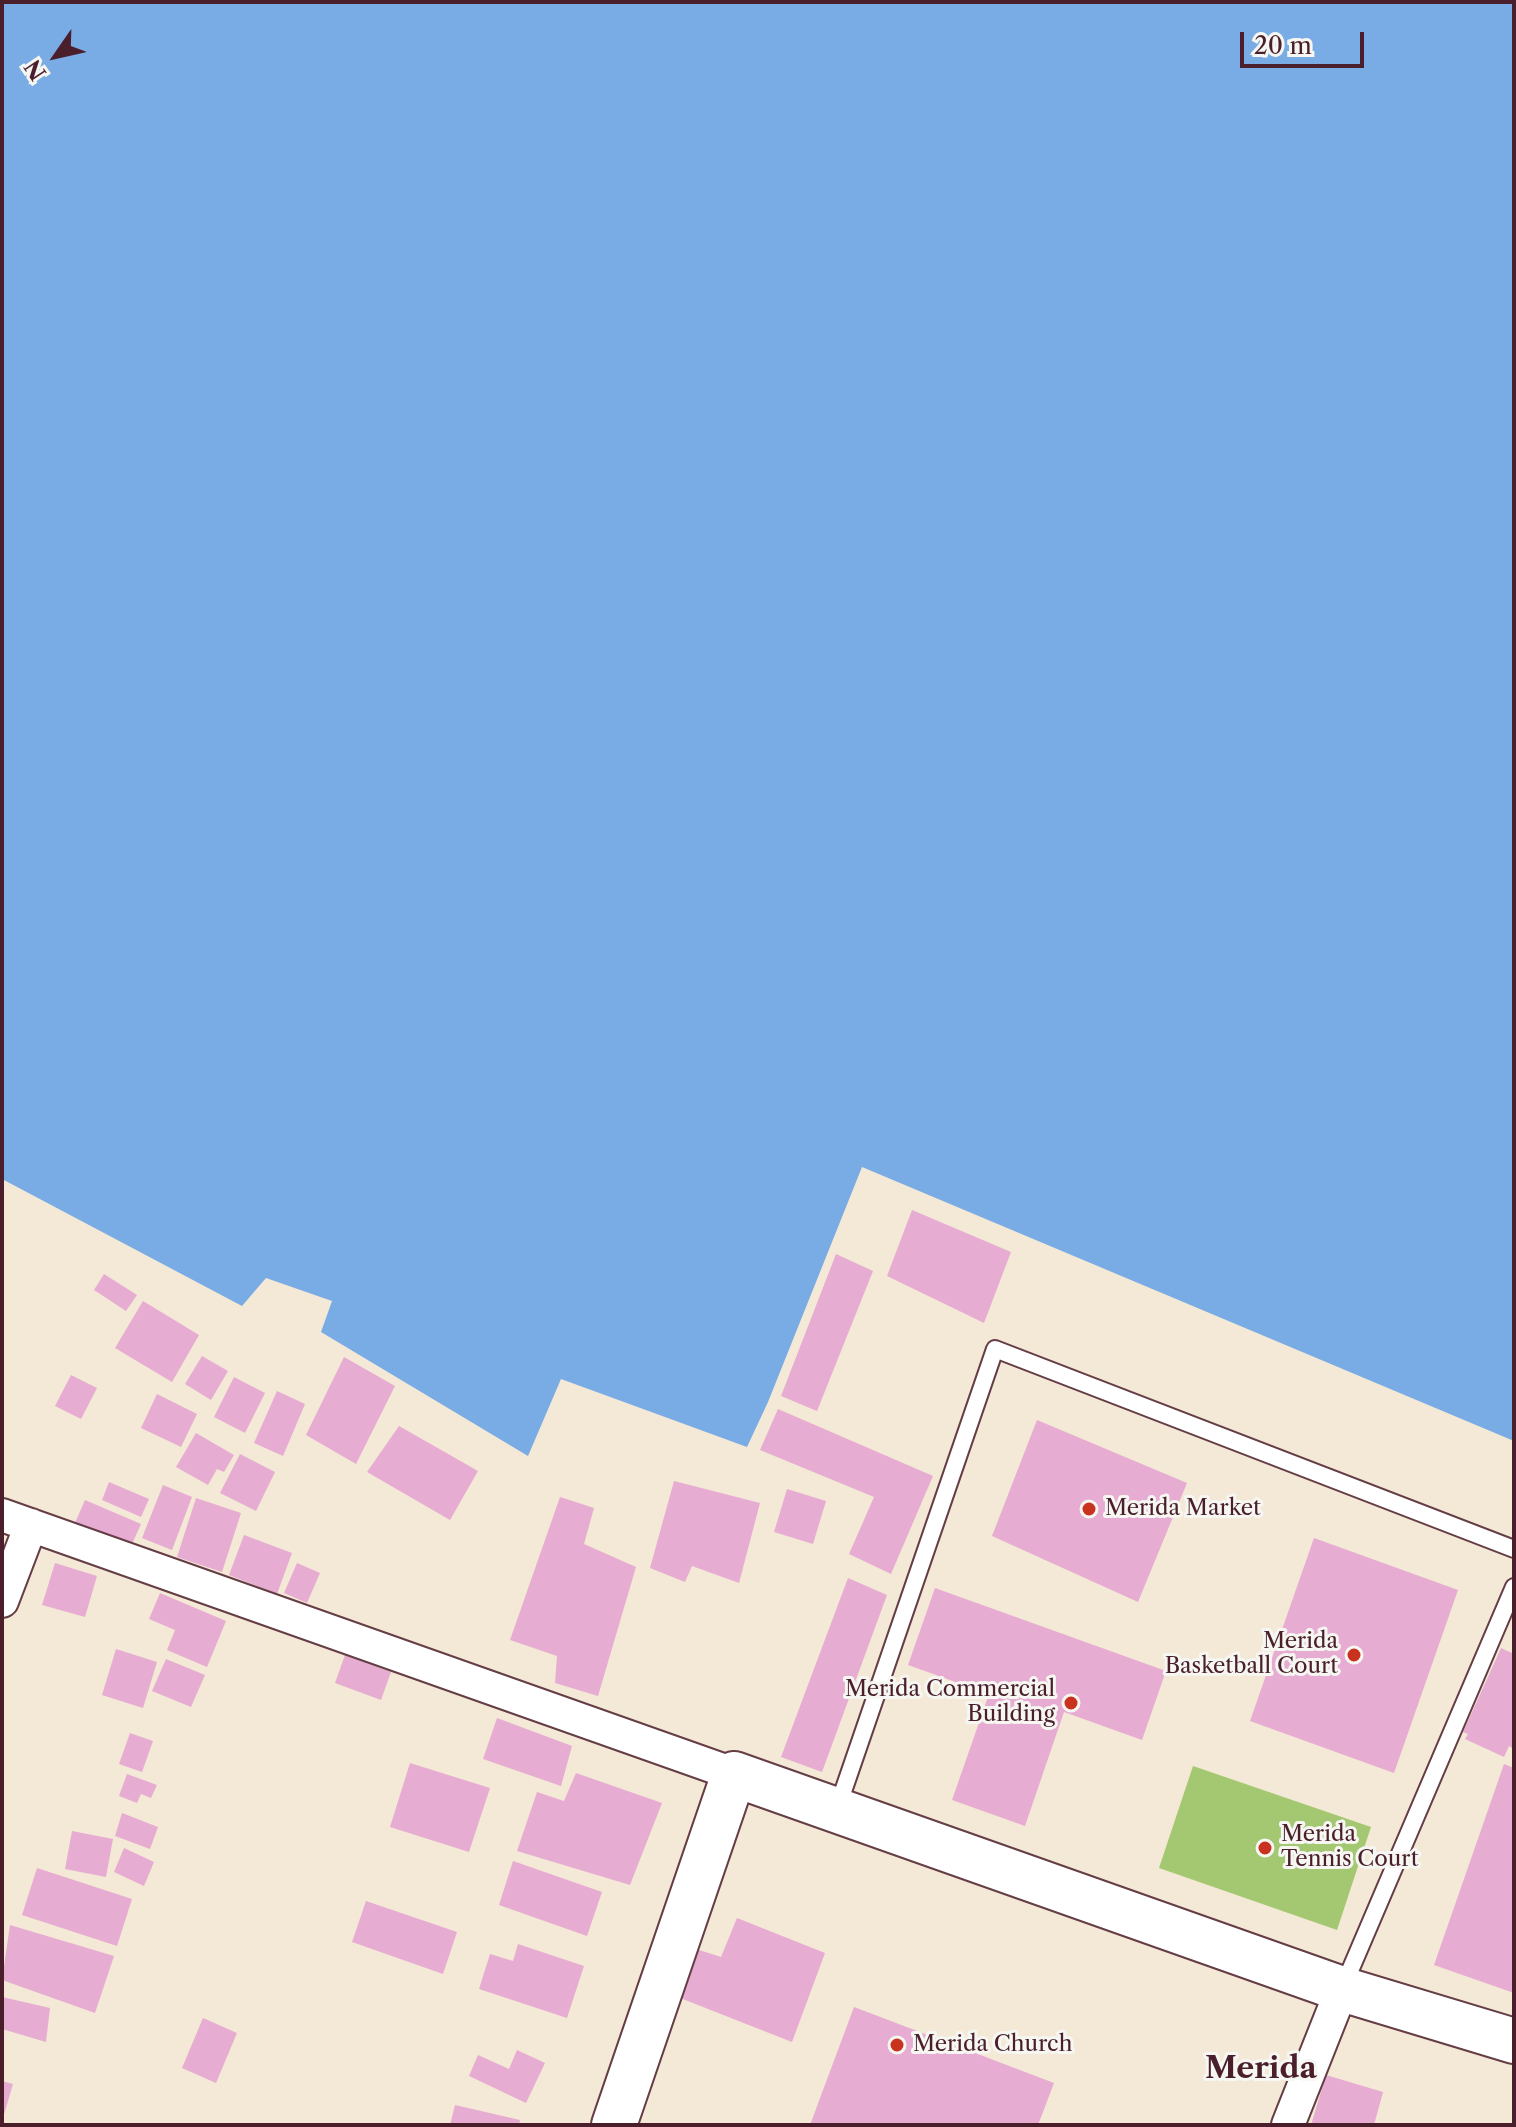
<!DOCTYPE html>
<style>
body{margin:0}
#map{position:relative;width:1516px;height:2127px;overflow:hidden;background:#f4e8d6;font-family:"Libre Caslon Text",serif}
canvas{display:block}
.frame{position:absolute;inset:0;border:4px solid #4a1f2b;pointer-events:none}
.north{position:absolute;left:16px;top:16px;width:80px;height:80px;-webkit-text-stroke:6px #f6f6f2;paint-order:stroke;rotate:236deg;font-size:22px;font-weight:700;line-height:32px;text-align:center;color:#4a1f2b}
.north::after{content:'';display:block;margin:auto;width:28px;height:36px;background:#4a1f2b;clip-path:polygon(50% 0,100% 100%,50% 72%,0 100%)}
.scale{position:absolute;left:1240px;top:32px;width:124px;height:36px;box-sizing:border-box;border:4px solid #4a1f2b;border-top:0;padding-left:10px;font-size:24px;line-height:28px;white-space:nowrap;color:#4a1f2b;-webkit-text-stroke:6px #f6f6f2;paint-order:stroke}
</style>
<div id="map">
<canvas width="1516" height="2127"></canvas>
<div class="frame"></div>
<div class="north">N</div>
<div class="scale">20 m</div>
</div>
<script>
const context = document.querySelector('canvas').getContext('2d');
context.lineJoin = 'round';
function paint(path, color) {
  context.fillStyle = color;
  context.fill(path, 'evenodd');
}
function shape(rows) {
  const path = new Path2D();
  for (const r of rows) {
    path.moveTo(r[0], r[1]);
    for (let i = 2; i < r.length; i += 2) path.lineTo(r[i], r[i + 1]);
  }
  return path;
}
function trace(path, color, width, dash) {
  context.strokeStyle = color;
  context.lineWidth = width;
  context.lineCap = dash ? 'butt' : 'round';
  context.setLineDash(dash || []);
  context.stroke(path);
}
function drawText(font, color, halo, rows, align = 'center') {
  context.font = font + ' "Libre Caslon Text",serif';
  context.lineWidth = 6;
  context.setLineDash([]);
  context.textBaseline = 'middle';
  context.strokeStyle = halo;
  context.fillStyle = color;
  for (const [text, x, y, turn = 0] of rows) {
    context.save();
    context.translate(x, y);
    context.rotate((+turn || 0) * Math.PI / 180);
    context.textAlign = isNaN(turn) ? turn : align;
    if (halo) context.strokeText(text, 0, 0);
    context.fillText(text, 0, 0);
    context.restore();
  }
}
paint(shape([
 [1193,1766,1371,1827,1337,1930,1159,1868]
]), '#a4c871');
paint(shape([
 [2,2,1514,2,1514,1441,862,1167,768,1402,747,1447,561,1379,528,1456,321,1332,332,1301,266,1278,242,1306,2,1179]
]), '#79ace5');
paint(shape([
 [912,1210,1011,1252,984,1323,887,1276],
 [836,1254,873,1271,817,1411,781,1396],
 [104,1274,137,1295,126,1311,94,1290],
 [143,1301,199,1335,172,1382,115,1348],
 [202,1356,228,1371,211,1400,185,1384],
 [344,1357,395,1386,356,1464,306,1435],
 [71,1375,97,1388,81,1419,55,1406],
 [234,1377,265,1393,245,1433,214,1417],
 [277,1391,305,1404,283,1456,254,1443],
 [157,1394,197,1414,181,1447,141,1428],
 [778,1409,933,1476,891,1574,849,1554,874,1497,760,1450],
 [1037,1420,1187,1483,1138,1602,992,1536],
 [399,1426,478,1471,450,1520,367,1472],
 [196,1433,234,1455,224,1472,217,1469,208,1485,176,1467],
 [240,1454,275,1472,256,1511,220,1493],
 [674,1481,760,1503,739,1583,692,1566,685,1582,650,1568],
 [109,1482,149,1499,141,1517,102,1500],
 [163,1485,192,1497,172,1550,142,1538],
 [787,1489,826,1501,813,1544,774,1532],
 [560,1497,594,1508,584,1544,636,1567,598,1696,555,1683,557,1656,510,1640],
 [196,1498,241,1513,222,1572,177,1557],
 [85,1500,141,1524,128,1553,72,1530],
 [244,1535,292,1553,277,1594,229,1575],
 [1314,1538,1458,1590,1394,1773,1250,1721],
 [55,1563,97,1576,85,1617,42,1605],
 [297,1563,320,1573,307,1603,284,1593],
 [848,1578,887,1595,822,1772,781,1757],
 [935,1588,1166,1671,1142,1740,1064,1712,1025,1826,952,1800,989,1694,908,1665],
 [160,1593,226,1621,207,1667,167,1650,175,1630,149,1619],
 [1501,1648,1514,1654,1514,1749,1509,1746,1504,1757,1465,1739,1468,1734,1463,1732],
 [116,1649,157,1662,143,1708,102,1695],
 [345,1655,391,1672,381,1700,335,1683],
 [166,1659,205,1675,191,1707,152,1691],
 [497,1718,572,1746,561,1786,483,1759],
 [130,1733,153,1741,142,1772,119,1764],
 [410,1763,490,1788,469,1852,390,1827],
 [1504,1764,1514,1768,1514,1993,1434,1965],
 [576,1773,662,1803,630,1885,517,1851,537,1792,564,1801],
 [127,1774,157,1785,151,1798,141,1794,137,1803,119,1796],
 [122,1813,158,1827,150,1849,115,1836],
 [72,1831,113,1839,106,1877,65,1869],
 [124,1848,154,1862,144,1886,114,1872],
 [513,1861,602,1892,587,1936,499,1905],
 [37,1868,132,1899,117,1946,22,1915],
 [366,1901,457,1932,443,1974,352,1942],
 [737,1918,825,1953,792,2042,675,1996,693,1948,721,1957],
 [10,1925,114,1956,95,2013,2,1980],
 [518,1944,584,1966,567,2018,479,1989,490,1954,513,1961],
 [2,1997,50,2008,46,2042,2,2029],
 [854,2007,1054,2083,1038,2125,810,2125],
 [203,2018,237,2033,216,2083,182,2068],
 [517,2050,545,2063,526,2103,469,2076,478,2055,509,2069],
 [1326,2075,1383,2092,1374,2125,1311,2125],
 [2,2081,13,2084,3,2118,2,2118],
 [455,2105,520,2120,519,2125,450,2125]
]), '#e7acd2');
const lane = shape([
 [837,1809,995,1349,1514,1549],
 [1343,1987,1514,1587]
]);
const street = shape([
 [2,1515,734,1774],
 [2,1601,31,1525],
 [1288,2125,1342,1989]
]);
const secondary = shape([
 [614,2125,734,1774,1342,1989,1514,2041]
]);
trace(lane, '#643d45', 20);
trace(street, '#643d45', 36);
trace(secondary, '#643d45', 48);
trace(lane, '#fff', 16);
trace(street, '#fff', 32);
trace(secondary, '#fff', 44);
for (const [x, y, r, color] of [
 [1089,1509,8,"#c8321e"],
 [1354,1655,8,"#c8321e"],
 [1071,1703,8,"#c8321e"],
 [1265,1848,8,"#c8321e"],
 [897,2045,8,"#c8321e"]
]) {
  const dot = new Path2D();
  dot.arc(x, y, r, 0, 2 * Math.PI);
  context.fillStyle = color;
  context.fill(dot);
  trace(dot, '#f6f6f2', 3);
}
drawText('22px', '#4a1f2b', '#f6f6f2', [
 ["Merida Market",1105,1509],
 ["Merida",1338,1642,"right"],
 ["Basketball Court",1338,1667,"right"],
 ["Merida Commercial",1055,1690,"right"],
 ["Building",1055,1715,"right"],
 ["Merida",1281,1835],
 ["Tennis Court",1281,1860],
 ["Merida Church",913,2045]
], 'left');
drawText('bold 30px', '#4a1f2b', '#f6f6f2', [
 ["Merida",1261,2069]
]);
</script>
